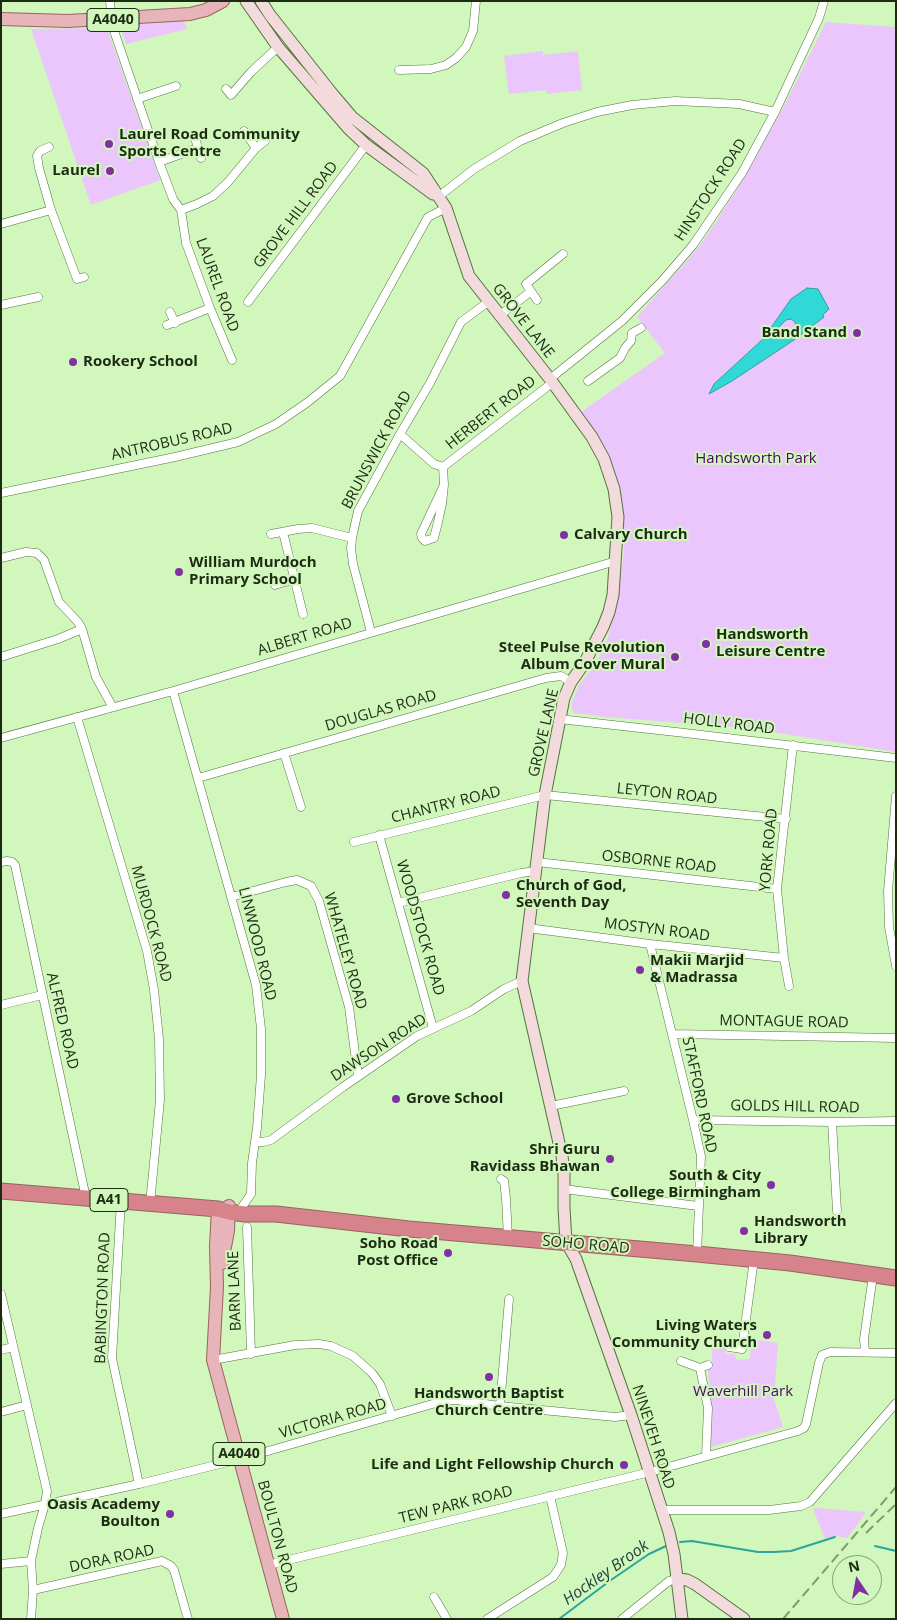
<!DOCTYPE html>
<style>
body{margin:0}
#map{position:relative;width:897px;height:1620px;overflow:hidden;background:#d1f7bc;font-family:"Open Sans",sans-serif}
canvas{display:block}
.frame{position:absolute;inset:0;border:2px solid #1d2b15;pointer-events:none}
.north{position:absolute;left:832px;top:1555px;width:50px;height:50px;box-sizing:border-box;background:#d1f7bc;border:1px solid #89a579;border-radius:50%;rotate:348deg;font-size:14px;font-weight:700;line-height:20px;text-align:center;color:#1d2b15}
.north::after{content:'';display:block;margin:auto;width:18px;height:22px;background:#8030a1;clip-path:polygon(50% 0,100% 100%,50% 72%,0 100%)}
</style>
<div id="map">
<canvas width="897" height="1620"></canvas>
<div class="frame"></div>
<div class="north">N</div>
</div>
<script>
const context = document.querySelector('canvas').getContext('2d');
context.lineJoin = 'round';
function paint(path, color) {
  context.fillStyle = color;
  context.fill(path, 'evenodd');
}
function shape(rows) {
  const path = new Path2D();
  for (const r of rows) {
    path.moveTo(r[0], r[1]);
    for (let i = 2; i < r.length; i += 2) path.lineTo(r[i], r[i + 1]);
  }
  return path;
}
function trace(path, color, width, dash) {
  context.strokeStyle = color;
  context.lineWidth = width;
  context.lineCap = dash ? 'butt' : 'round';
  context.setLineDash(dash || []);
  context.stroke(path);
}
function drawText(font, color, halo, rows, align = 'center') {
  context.font = font + ' "Open Sans",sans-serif';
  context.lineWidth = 4;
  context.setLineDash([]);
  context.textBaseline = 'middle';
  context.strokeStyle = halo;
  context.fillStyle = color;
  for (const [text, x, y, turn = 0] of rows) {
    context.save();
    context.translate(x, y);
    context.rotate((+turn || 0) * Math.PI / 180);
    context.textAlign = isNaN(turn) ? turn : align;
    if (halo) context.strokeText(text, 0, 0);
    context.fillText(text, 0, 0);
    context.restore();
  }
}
paint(shape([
 [184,21,187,29,126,44,122,32,123,28,127,25],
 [826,22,896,27,896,752,747,728,605,717,574,713,572,709,572,702,579,685,597,662,608,637,614,612,624,552,622,499,614,470,600,439,581,412,665,353,637,317,698,248,716,222,746,175,786,102],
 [107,28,160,180,91,205,31,29],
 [543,51,543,55,578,51,582,90,547,94,546,90,509,94,504,56],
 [712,1339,726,1340,725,1354,734,1354,737,1360,750,1359,751,1339,778,1343,774,1399,783,1427,711,1447,711,1406,708,1369,712,1367],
 [817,1508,865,1512,865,1514,847,1538,835,1536,825,1539,813,1509]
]), '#ebc6fd');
const water = shape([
 [807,288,818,289,829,309,823,315,824,317,794,340,732,381,709,394,714,384,763,339,791,299,807,288],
 [791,319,795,322,796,328,790,333,785,335,780,336,778,335,778,328,786,320,791,319]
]);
paint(water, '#31d8d8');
trace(water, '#2ba49e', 1);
trace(shape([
 [680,1542,692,1541,758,1552,774,1552,791,1551,835,1537],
 [875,1546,896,1551],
 [559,1619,611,1580,649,1554,666,1546]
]), '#2ba49e', 2);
const street = shape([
 [110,1,112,25,159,162,173,199,181,210,186,243,210,308,232,360],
 [399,70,431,69,446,65,456,58,466,47,473,31,476,1],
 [226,89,231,95,251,72,278,47],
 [137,99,176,86],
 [244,131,256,148],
 [195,138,201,158],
 [49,147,40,151,37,156,39,168,51,210,77,279,84,277],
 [159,162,198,148],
 [438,197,474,169,520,141,563,123,597,112,632,105,675,101,739,104,775,112],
 [181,210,197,204,213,196,228,182,256,148,265,141],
 [1,224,51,210],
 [537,300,526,284,563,254],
 [248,302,366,145],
 [1,305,38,297],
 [170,312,175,323],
 [499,316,530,292],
 [167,325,210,308],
 [550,379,622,321,662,281,693,245,742,173,775,112,819,18,824,1],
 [588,381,620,358,625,348,631,341,632,333,641,328],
 [400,434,434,464,443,467],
 [443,467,444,485,442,504,438,522,434,538,425,541,422,538,421,534,444,485],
 [443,467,552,383],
 [1,493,175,457,238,442,276,424,308,402,340,376,428,217,446,208],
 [283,532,303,614],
 [271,534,298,529,312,528,352,538],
 [1,558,26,552,37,553,44,560,59,602,78,622,82,629,96,677,112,706],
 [275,585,296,579],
 [371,632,353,564,351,548,352,538,358,511,400,434,430,383,461,322,488,302],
 [1,657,58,639,82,629],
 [173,691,256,985,261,1029,261,1075,257,1128,252,1163,251,1194,242,1207],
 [77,717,147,951,154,990,159,1039,160,1100,150,1204],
 [559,719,685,733,896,758],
 [1,738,173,691,616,561],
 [284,753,301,807],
 [198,778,546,678,561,676,571,682],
 [896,796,888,891,889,927,896,966],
 [379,835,433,1028],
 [354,842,545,795,786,819],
 [1,862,7,861,12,862,15,865,86,1198],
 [537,862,777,889],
 [231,897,286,882,297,880,311,886,319,901,349,1007,358,1076],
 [398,903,521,873,536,871],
 [528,928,650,944,784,958],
 [650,944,693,1120,701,1156,697,1254],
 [789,986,784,958,777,889,793,745],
 [1,1005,42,995],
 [672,1034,896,1038],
 [551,1106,624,1091],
 [693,1120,832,1122,896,1121],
 [832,1122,837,1211],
 [255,1142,263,1142,271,1140,343,1087,417,1036,471,1011,504,989,522,981],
 [501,1179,504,1181,506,1198,508,1238],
 [564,1189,698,1206],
 [121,1201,112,1358,139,1484],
 [247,1227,251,1354],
 [1,1294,47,1491,45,1504,38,1528,31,1561,33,1590,31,1619],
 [729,1347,742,1349,754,1259],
 [1,1350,13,1347],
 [865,1352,864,1339,873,1275],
 [213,1360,295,1345,319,1344,331,1346,353,1356,372,1373,380,1384,392,1416],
 [681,1361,700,1368,708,1365],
 [700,1368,708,1408,706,1456],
 [500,1406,509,1299],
 [1,1412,27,1405],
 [661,1510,769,1510,801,1506,810,1502,896,1403],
 [1,1514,139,1484,240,1459,443,1401,456,1400,500,1406,615,1417,631,1415],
 [1,1564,31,1561],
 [268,1565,650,1472,798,1431,804,1428,806,1424,819,1363,822,1355,830,1352,896,1353],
 [33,1590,162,1561,171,1566,174,1570,188,1619],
 [434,1597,447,1619],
 [487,1619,553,1577,561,1565,563,1553,550,1496],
 [622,1619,669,1581,678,1579]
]);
const secondary = shape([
 [246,1,278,47,348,128,366,145,433,194],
 [261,1,270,15,330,91,352,117,423,173,446,208,469,276,550,379,592,437,604,459,614,489,618,517,613,595,609,612,603,627,585,662,571,682,564,698,545,795,522,981,562,1156,564,1172,564,1208,566,1242,576,1259,631,1415,669,1532,674,1554,682,1619],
 [678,1579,687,1580,695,1584,744,1619]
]);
const primary = shape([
 [1,19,68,21,190,14,206,10,223,1],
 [218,1209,216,1246,217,1287,213,1360,283,1619],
 [222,1263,228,1231,229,1206]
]);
const highway = shape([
 [1,1191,218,1209,229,1212,245,1214,276,1214,409,1229,697,1254,790,1263,896,1278]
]);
trace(street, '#53743f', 9);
trace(secondary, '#53743f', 13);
trace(primary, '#966462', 14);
trace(highway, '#966462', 17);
trace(street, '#fff', 8);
trace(secondary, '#f3dadc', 11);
trace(primary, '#e7b5b9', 12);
trace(highway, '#d7838b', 15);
trace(shape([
 [866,1533,896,1504],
 [783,1619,896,1487]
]), '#7f9a6f', 2, [10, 5]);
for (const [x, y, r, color] of [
 [109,144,5,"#8030a1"],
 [110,171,5,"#8030a1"],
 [857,333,5,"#8030a1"],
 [73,362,5,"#8030a1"],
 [564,535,5,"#8030a1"],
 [179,572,5,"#8030a1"],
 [706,644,5,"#8030a1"],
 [675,657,5,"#8030a1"],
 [506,895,5,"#8030a1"],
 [640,970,5,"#8030a1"],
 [396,1099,5,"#8030a1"],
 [610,1159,5,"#8030a1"],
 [771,1185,5,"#8030a1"],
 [744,1231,5,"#8030a1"],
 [448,1253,5,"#8030a1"],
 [767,1335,5,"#8030a1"],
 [489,1377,5,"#8030a1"],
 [624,1465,5,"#8030a1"],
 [170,1514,5,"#8030a1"]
]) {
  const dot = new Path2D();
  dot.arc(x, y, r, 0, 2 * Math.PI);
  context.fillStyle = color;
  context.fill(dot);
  trace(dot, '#d1f7bc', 2);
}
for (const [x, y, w] of [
 [113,20,52],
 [109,1200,38],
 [239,1454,52]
]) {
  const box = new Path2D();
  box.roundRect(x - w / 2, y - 11.5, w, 23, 4);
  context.fillStyle = '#d1f7bc';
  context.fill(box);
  trace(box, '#1d2b15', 1);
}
drawText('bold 14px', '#1d2b15', null, [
 ["A4040",113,20],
 ["A41",109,1200],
 ["A4040",239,1454]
]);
drawText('bold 15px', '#1d2b15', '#d1f7bc', [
 ["Laurel Road Community",119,135],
 ["Sports Centre",119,152],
 ["Laurel",100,171,"right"],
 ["Band Stand",847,333,"right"],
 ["Rookery School",83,362],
 ["Calvary Church",574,535],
 ["William Murdoch",189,563],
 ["Primary School",189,580],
 ["Handsworth",716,635],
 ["Leisure Centre",716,652],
 ["Steel Pulse Revolution",665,648,"right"],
 ["Album Cover Mural",665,665,"right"],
 ["Church of God,",516,886],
 ["Seventh Day",516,903],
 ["Makii Marjid",650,961],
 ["& Madrassa",650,978],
 ["Grove School",406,1099],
 ["Shri Guru",600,1150,"right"],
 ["Ravidass Bhawan",600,1167,"right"],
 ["South & City",761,1176,"right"],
 ["College Birmingham",761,1193,"right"],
 ["Handsworth",754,1222],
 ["Library",754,1239],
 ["Soho Road",438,1244,"right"],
 ["Post Office",438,1261,"right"],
 ["Living Waters",757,1326,"right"],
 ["Community Church",757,1343,"right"],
 ["Handsworth Baptist",489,1394,"center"],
 ["Church Centre",489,1411,"center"],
 ["Life and Light Fellowship Church",614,1465,"right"],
 ["Oasis Academy",160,1505,"right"],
 ["Boulton",160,1522,"right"]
], 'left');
drawText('15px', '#1d2b15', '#d1f7bc', [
 ["HINSTOCK ROAD",711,190,-57],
 ["GROVE HILL ROAD",296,215,-53],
 ["LAUREL ROAD",217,285,70],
 ["GROVE LANE",523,321,52],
 ["HERBERT ROAD",491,413,-38],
 ["ANTROBUS ROAD",172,442,-13],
 ["BRUNSWICK ROAD",377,450,-62],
 ["ALBERT ROAD",305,637,-17],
 ["DOUGLAS ROAD",381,711,-16],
 ["HOLLY ROAD",729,724,7],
 ["GROVE LANE",544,733,-77],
 ["LEYTON ROAD",667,794,6],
 ["CHANTRY ROAD",446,805,-14],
 ["YORK ROAD",769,850,-85],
 ["OSBORNE ROAD",659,862,6],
 ["MURDOCK ROAD",151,924,75],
 ["WOODSTOCK ROAD",420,928,74],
 ["MOSTYN ROAD",657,930,7],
 ["LINWOOD ROAD",257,944,76],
 ["WHATELEY ROAD",345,951,74],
 ["ALFRED ROAD",62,1021,77],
 ["MONTAGUE ROAD",784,1022,1],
 ["DAWSON ROAD",379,1048,-33],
 ["STAFFORD ROAD",699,1095,78],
 ["GOLDS HILL ROAD",795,1107,1],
 ["SOHO ROAD",586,1245,5],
 ["BARN LANE",235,1291,-92],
 ["BABINGTON ROAD",103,1298,-88],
 ["VICTORIA ROAD",333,1419,-16],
 ["NINEVEH ROAD",653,1437,72],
 ["TEW PARK ROAD",456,1505,-14],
 ["BOULTON ROAD",277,1537,75],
 ["DORA ROAD",112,1559,-12]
]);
drawText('15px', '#4d0366', '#d1f7bc', [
 ["Handsworth Park",756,459],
 ["Waverhill Park",743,1392]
]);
drawText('italic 16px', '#214141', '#d1f7bc', [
 ["Hockley Brook",606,1573,-35]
]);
</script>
